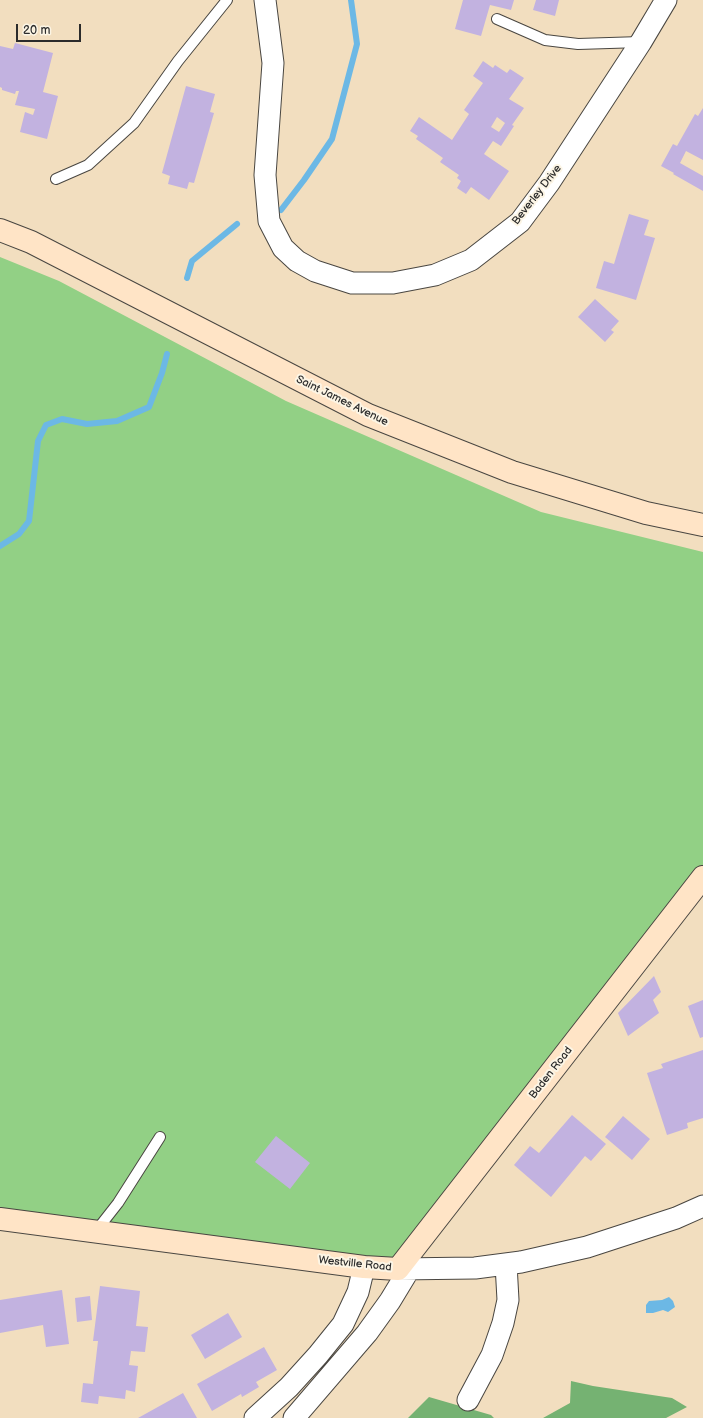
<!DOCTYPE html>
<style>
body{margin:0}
#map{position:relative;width:703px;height:1418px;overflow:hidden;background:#f2debf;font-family:"Balsamiq Sans",sans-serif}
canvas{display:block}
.scale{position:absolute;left:16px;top:24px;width:65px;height:18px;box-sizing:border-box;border:2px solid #2b2b2b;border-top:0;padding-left:5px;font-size:12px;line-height:14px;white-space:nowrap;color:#2b2b2b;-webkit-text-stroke:3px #fcf5e5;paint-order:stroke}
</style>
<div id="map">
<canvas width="703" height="1418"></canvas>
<div class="scale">20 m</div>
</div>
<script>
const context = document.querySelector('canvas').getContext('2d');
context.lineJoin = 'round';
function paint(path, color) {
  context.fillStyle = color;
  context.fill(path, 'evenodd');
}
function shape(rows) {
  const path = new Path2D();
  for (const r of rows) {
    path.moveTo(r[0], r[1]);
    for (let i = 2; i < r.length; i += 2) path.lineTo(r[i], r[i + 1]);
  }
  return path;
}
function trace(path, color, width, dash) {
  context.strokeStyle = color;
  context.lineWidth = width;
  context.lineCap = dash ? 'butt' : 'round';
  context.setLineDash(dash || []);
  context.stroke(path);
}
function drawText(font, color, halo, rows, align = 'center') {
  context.font = font + ' "Balsamiq Sans",sans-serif';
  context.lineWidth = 4;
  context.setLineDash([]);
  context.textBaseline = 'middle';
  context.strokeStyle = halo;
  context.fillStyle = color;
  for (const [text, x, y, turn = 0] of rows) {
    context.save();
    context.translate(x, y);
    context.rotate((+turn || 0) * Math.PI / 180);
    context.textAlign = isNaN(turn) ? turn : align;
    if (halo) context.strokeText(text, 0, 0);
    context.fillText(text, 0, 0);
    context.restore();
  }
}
paint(shape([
 [0,257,59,281,286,401,541,512,703,552,703,874,396,1265,0,1214]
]), '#92d085');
paint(shape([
 [571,1381,593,1386,672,1398,687,1407,666,1418,543,1418,570,1403],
 [429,1397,491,1415,494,1418,408,1418]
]), '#75b272');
paint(shape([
 [669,1297,673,1301,675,1307,668,1312,663,1310,653,1313,646,1313,646,1305,649,1301,662,1300]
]), '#6cb8e5');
trace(shape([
 [281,210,304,180,332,139,357,44,351,0],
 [187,278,192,261,237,224],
 [0,546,19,534,29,521,38,441,46,425,62,419,87,424,117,421,149,407,162,373,167,354]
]), '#6cb8e5', 6);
paint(shape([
 [463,0,514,0,511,10,490,5,481,36,455,29],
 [536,0,559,0,555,16,533,10],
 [15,43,53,53,43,92,58,96,47,139,20,132,25,112,33,115,35,109,15,105,19,91,16,91,15,94,2,90,2,88,0,87,0,46,13,49],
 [483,61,493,68,495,65,507,73,510,69,524,78,509,99,524,108,512,125,514,126,501,146,493,141,484,154,509,171,489,200,471,187,466,194,457,188,461,181,457,178,459,175,440,162,443,158,416,139,418,136,410,131,419,117,452,140,469,114,464,110,483,83,473,76],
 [497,117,505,123,499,132,491,127],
 [186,86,215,94,210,112,214,113,194,183,189,182,187,189,168,184,170,176,162,173],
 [703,108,703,160,686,151,680,163,703,176,703,191,673,174,674,173,661,166,673,144,677,146,695,114,698,116],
 [629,214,649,220,644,235,655,238,636,300,596,288,604,261,614,264],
 [595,299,619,321,611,330,614,332,605,342,578,317],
 [654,976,661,992,653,1000,659,1013,628,1036,618,1013],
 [703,1000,703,1037,700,1038,688,1006],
 [703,1050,703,1118,687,1123,688,1128,667,1135,647,1073,663,1068,661,1064],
 [572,1115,606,1144,591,1161,585,1156,551,1197,514,1165,530,1146,539,1153],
 [623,1116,650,1139,632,1160,605,1137],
 [276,1136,310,1163,290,1189,255,1162],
 [100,1286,140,1291,136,1326,148,1327,145,1352,131,1351,129,1365,138,1366,135,1392,126,1390,125,1399,99,1396,98,1404,81,1402,83,1383,93,1384,98,1341,93,1341],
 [62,1290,69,1344,46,1347,43,1325,0,1333,0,1300],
 [90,1296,92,1320,77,1322,75,1298],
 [228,1313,242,1337,205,1359,191,1335],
 [264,1347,277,1370,256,1382,259,1387,242,1397,241,1394,212,1411,197,1384],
 [183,1393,197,1418,138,1418]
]), '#c2b2e0');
const lane = shape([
 [497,19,545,40,578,44,641,42],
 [56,179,88,165,134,123,178,61,227,0],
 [96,1231,118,1203,160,1137]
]);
const street = shape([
 [265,0,273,63,265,175,269,221,283,248,297,261,315,271,352,283,393,283,435,275,471,260,520,222,549,183,641,42,666,0],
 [398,1269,475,1268,521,1262,587,1247,676,1218,703,1206],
 [468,1400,492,1355,503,1323,508,1300,506,1264],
 [255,1418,289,1387,318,1355,343,1324,358,1292,364,1267],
 [294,1418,367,1333,390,1301,410,1268]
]);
const secondary = shape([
 [0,230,31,242,368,415,512,472,646,513,703,525],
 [0,1219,364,1267,398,1269,703,877]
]);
trace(lane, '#494641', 12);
trace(street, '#494641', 23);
trace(secondary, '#494641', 24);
trace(lane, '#fff', 10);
trace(street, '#fff', 21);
trace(secondary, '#ffe4c6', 22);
drawText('11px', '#2b2b2b', '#fcf5e5', [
 ["Beverley Drive",537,195,-52],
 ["Saint James Avenue",342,401,26],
 ["Baden Road",551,1073,-52],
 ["Westville Road",355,1264,6]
]);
</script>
